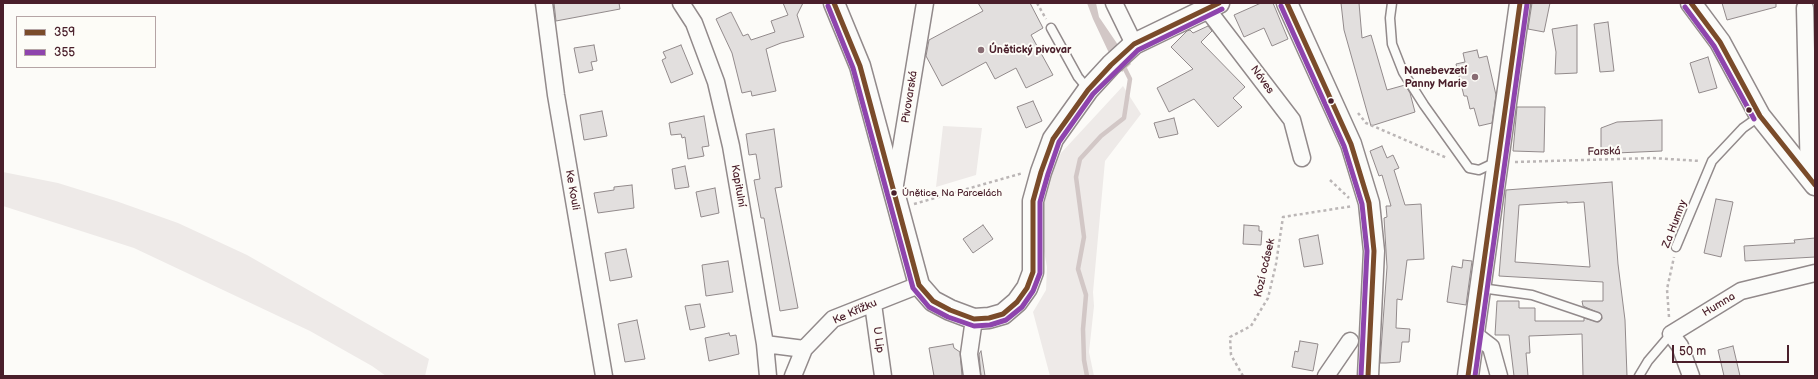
<!DOCTYPE html>
<meta charset="utf-8">
<style>
body{margin:0}
#map{position:relative;width:1818px;height:379px;overflow:hidden;background:#fcfbf8;font-family:"Balsamiq Sans",sans-serif}
canvas{display:block}
.frame{position:absolute;inset:0;border:4px solid #4a1f2b;pointer-events:none}
.legend{position:absolute;left:16px;top:16px;width:140px;height:52px;box-sizing:border-box;background:#fdfcf7;border:1px solid #b5a4a5;margin:0;padding:5px 7px;list-style:none;font-size:12px;color:#4a1f2b}
.legend li{display:flex;align-items:center;gap:8px;height:20px}
.legend b{width:20px;border:1px solid #b5a4a5}
.scale{position:absolute;left:1672px;top:345px;width:117px;height:18px;box-sizing:border-box;border:2px solid #4a1f2b;border-top:0;padding-left:5px;font-size:12px;line-height:14px;white-space:nowrap;color:#4a1f2b;-webkit-text-stroke:3px #fdfcf7;paint-order:stroke}
</style>
<div id="map">
<canvas width="1818" height="379"></canvas>
<div class="frame"></div>
<ul class="legend">
<li><b style="height:5px;background:#7a4b2a"></b>359</li>
<li><b style="height:5px;background:#8e44ad"></b>355</li>
</ul>
<div class="scale">50 m</div>
</div>
<script>
const context = document.querySelector('canvas').getContext('2d');
context.lineJoin = 'round';
function paint(path, color) {
  context.fillStyle = color;
  context.fill(path, 'evenodd');
}
function shape(rows) {
  const path = new Path2D();
  for (const r of rows) {
    path.moveTo(r[0], r[1]);
    for (let i = 2; i < r.length; i += 2) path.lineTo(r[i], r[i + 1]);
  }
  return path;
}
function trace(path, color, width, dash) {
  context.strokeStyle = color;
  context.lineWidth = width;
  context.lineCap = dash ? 'butt' : 'round';
  context.setLineDash(dash || []);
  context.stroke(path);
}
function drawText(font, color, halo, rows, align = 'center') {
  context.font = font + ' "Balsamiq Sans",sans-serif';
  context.lineWidth = 4;
  context.setLineDash([]);
  context.textBaseline = 'middle';
  context.strokeStyle = halo;
  context.fillStyle = color;
  for (const [text, x, y, turn = 0] of rows) {
    context.save();
    context.translate(x, y);
    context.rotate((+turn || 0) * Math.PI / 180);
    context.textAlign = isNaN(turn) ? turn : align;
    if (halo) context.strokeText(text, 0, 0);
    context.fillText(text, 0, 0);
    context.restore();
  }
}
paint(shape([
 [1123,86,1141,114,1105,161,1093,292,1094,306,1089,352,1094,376,1050,376,1033,312,1046,290,1047,267,1039,225,1051,175,1061,153],
 [943,126,982,128,976,175,936,187],
 [3,172,58,183,116,201,178,223,247,255,429,359,425,376,386,376,372,366,310,331,134,248,3,206]
]), '#eeeae8');
paint(shape([
 [1087,3,1096,3,1099,17,1131,64,1122,72,1109,53,1093,19]
]), '#d2c7c6');
trace(shape([
 [1087,376,1084,360,1083,329,1086,295,1078,269,1084,237,1076,177,1080,159,1101,136,1124,118,1130,79,1123,65]
]), '#d2c7c6', 4.5);
const building = shape([
 [554,3,619,3,620,9,556,21,554,3],
 [783,3,803,3,797,15,804,37,781,43,766,49,776,91,752,96,751,91,742,93,732,53,716,19,731,12,743,36,748,34,751,40,775,32,771,21,788,15,783,3],
 [978,3,1030,3,1043,28,1031,35,1053,75,1026,88,1016,68,995,79,986,62,942,86,926,56,929,40,983,11,978,3],
 [1261,3,1273,3,1288,39,1272,46,1264,28,1244,37,1234,15,1261,3],
 [1341,3,1359,3,1362,38,1371,35,1387,90,1405,85,1410,93,1415,112,1371,126,1344,30,1341,3],
 [1532,3,1550,3,1544,32,1528,29,1532,3],
 [1722,3,1776,3,1776,7,1727,20,1722,3],
 [1608,22,1614,71,1600,72,1594,24,1608,22],
 [1577,25,1577,73,1555,74,1556,52,1552,29,1577,25],
 [1208,26,1212,31,1201,42,1245,87,1233,98,1242,107,1218,127,1194,99,1169,112,1157,88,1193,69,1171,47,1187,31,1190,30,1193,33,1208,26],
 [594,45,597,61,591,62,593,70,579,73,574,48,594,45],
 [681,45,693,74,671,83,662,60,666,58,663,52,681,45],
 [1477,50,1479,58,1487,56,1496,95,1492,123,1479,126,1474,108,1470,109,1467,96,1464,96,1456,64,1465,62,1463,53,1477,50],
 [1708,57,1717,88,1699,93,1690,63,1708,57],
 [1033,101,1042,121,1026,128,1017,107,1033,101],
 [1517,107,1545,107,1544,152,1513,151,1517,107],
 [602,111,607,136,584,140,580,115,602,111],
 [704,116,709,146,702,147,704,156,688,159,685,137,682,138,681,134,671,135,669,123,704,116],
 [1174,118,1178,134,1159,138,1154,123,1174,118],
 [1662,120,1662,151,1616,153,1601,148,1601,128,1617,122,1662,120],
 [774,129,782,187,775,188,798,308,780,311,764,218,761,218,754,180,760,179,756,154,749,155,746,134,774,129],
 [1382,146,1387,158,1393,155,1399,168,1394,170,1405,205,1421,204,1424,259,1407,260,1402,300,1397,299,1396,328,1410,329,1409,342,1402,342,1400,362,1386,363,1380,363,1387,267,1384,218,1387,217,1386,206,1391,206,1382,175,1379,176,1370,151,1382,146],
 [685,166,689,187,675,189,672,169,685,166],
 [1612,182,1618,264,1625,320,1627,376,1583,376,1582,334,1529,336,1530,353,1526,353,1528,376,1514,376,1509,335,1495,335,1497,301,1519,301,1519,308,1535,308,1535,321,1584,321,1584,318,1598,322,1602,319,1601,314,1583,306,1582,301,1603,301,1603,282,1499,276,1506,190,1612,182],
 [1567,202,1567,203,1584,202,1590,267,1515,262,1519,205,1567,202],
 [632,185,634,208,598,213,594,193,614,190,614,187,632,185],
 [715,188,719,213,701,217,696,192,715,188],
 [1716,199,1733,202,1721,257,1704,253,1716,199],
 [983,225,993,239,973,253,963,239,983,225],
 [1244,225,1259,226,1259,231,1262,231,1261,245,1243,244,1244,225],
 [1318,235,1323,264,1304,267,1299,239,1318,235],
 [1815,238,1815,257,1745,261,1744,246,1795,243,1794,240,1815,238],
 [626,249,632,277,610,281,605,253,626,249],
 [1463,260,1472,261,1466,305,1447,302,1452,266,1462,268,1463,260],
 [728,261,733,292,706,296,702,265,728,261],
 [700,304,705,327,690,330,685,306,700,304],
 [637,320,645,359,625,362,618,324,637,320],
 [729,333,730,336,736,335,739,354,709,361,705,338,729,333],
 [1300,341,1318,344,1313,371,1292,367,1295,351,1298,352,1300,341],
 [953,344,954,348,960,352,962,376,934,376,929,348,953,344],
 [1733,346,1740,376,1724,376,1718,350,1733,346],
 [981,351,985,376,981,376,979,354,981,351]
]);
paint(building, '#e2dfde');
trace(building, '#928a8b', 1);
const service = shape([
 [1392,3,1390,18,1392,44,1403,72,1424,105,1469,168,1479,170,1496,162],
 [1051,28,1078,77,1088,89],
 [1676,247,1712,161,1743,128,1760,116],
 [1481,288,1532,295,1597,317],
 [1639,376,1648,361,1671,334]
]);
const minor = shape([
 [544,3,556,95,604,376],
 [681,3,694,23,716,82,731,146,765,344,768,376],
 [1114,3,1134,44],
 [1805,8,1809,180],
 [1207,9,1292,120,1302,158],
 [894,191,925,3],
 [873,304,883,376],
 [1474,334,1491,347,1499,376],
 [765,344,804,349],
 [793,376,804,349,833,319,919,285],
 [972,376,969,354,974,319],
 [1326,376,1350,341],
 [1691,376,1680,346,1671,334,1741,291,1815,273]
]);
const tertiary = shape([
 [834,3,860,66,919,285,933,301,950,310,974,319,989,318,1003,314,1017,302,1027,288,1033,272,1033,201,1041,172,1053,139,1088,90,1111,65,1134,44,1219,3],
 [1287,3,1351,144,1369,203,1374,251,1368,376],
 [1691,3,1720,42,1760,116,1815,185],
 [1468,376,1520,3]
]);
trace(service, '#928a8b', 11);
trace(minor, '#928a8b', 19);
trace(tertiary, '#928a8b', 23);
trace(shape([
 [1037,3,1046,19],
 [1358,113,1366,123,1447,158],
 [1515,162,1653,158,1700,161],
 [1330,180,1349,198],
 [914,204,1023,173],
 [1669,317,1667,289,1674,257],
 [1243,376,1231,355,1230,337,1251,326,1268,298,1276,264,1283,217,1353,206]
]), '#bbb6b6', 2.5, [3, 3]);
trace(service, '#fbfbf9', 8);
trace(minor, '#fbfbf9', 16);
trace(tertiary, '#fbfbf9', 20);
trace(shape([
 [834,3,860,66,919,285,933,301,950,310,974,319,989,318,1003,314,1017,302,1027,288,1033,272,1033,201,1041,172,1053,139,1088,90,1111,65,1134,44,1219,3],
 [1287,3,1351,144,1369,203,1374,251,1368,376],
 [1691,3,1720,42,1760,116,1815,185],
 [1468,376,1520,3]
]), '#7a4b2a', 5);
trace(shape([
 [828,6,853,68,913,288,929,307,948,317,974,326,990,325,1006,320,1022,307,1033,291,1040,273,1040,202,1048,174,1059,142,1093,94,1138,50,1222,9],
 [1281,6,1344,146,1362,204,1367,251,1361,376],
 [1685,7,1714,46,1754,119],
 [1475,376,1527,4]
]), '#8e44ad', 5);
for (const [x, y, r, color] of [
 [981,50,4,"#886c73"],
 [1475,77,4,"#886c73"],
 [1331,101,3.5,"#4a1f2b"],
 [1749,110,3.5,"#4a1f2b"],
 [894,193,3.5,"#4a1f2b"]
]) {
  const dot = new Path2D();
  dot.arc(x, y, r, 0, 2 * Math.PI);
  context.fillStyle = color;
  context.fill(dot);
  trace(dot, '#fdfcf7', 1.5);
}
drawText('10px', '#4a1f2b', '#fdfcf7', [
 ["Únětice, Na Parcelách",902,193]
], 'left');
drawText('bold 11px', '#4a1f2b', '#fdfcf7', [
 ["Únětický pivovar",989,50],
 ["Nanebevzetí",1467,71,"right"],
 ["Panny Marie",1467,84,"right"]
], 'left');
drawText('11px', '#4a1f2b', '#fdfcf7', [
 ["Náves",1262,80,54],
 ["Pivovarská",910,97,-81],
 ["Farská",1604,152,-2],
 ["Kapitulní",738,186,80],
 ["Ke Kouli",572,190,80],
 ["Za Humny",1675,224,-69],
 ["Kozí ocásek",1265,268,-77],
 ["Humna",1719,305,-31],
 ["Ke Křížku",855,312,-24],
 ["U Lip",878,340,82]
]);
</script>
